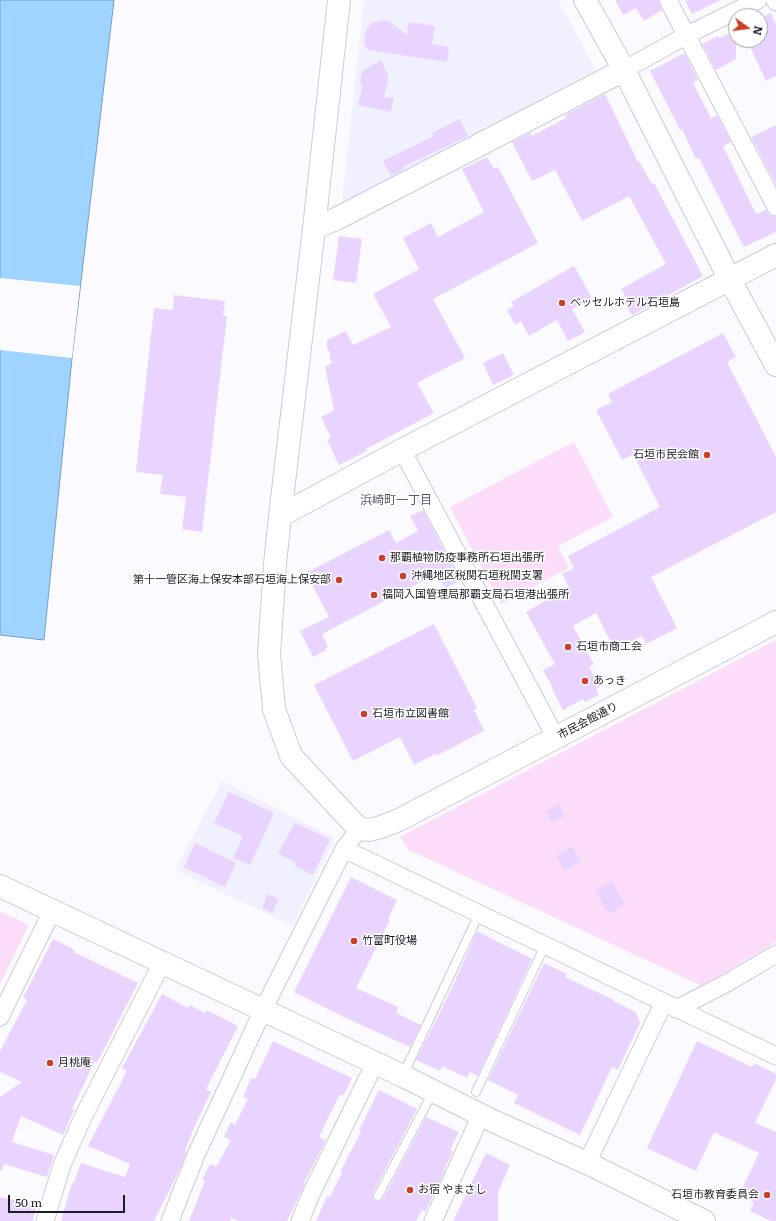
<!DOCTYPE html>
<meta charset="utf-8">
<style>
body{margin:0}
#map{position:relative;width:776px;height:1221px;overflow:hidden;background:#fbfbff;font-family:Literata,serif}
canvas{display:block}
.north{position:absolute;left:728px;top:8px;width:40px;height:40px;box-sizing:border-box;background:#fff;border:1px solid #a4a4a7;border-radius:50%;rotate:104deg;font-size:11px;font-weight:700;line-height:16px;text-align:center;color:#1c1c23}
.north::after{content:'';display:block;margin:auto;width:14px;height:18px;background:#cb3f28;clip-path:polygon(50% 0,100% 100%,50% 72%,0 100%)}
.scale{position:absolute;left:8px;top:1195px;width:117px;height:18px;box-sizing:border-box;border:2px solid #1c1c23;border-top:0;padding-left:5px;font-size:12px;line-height:14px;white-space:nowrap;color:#1c1c23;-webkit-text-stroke:3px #fff;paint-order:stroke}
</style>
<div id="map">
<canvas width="776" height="1221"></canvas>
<div class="north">N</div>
<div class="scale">50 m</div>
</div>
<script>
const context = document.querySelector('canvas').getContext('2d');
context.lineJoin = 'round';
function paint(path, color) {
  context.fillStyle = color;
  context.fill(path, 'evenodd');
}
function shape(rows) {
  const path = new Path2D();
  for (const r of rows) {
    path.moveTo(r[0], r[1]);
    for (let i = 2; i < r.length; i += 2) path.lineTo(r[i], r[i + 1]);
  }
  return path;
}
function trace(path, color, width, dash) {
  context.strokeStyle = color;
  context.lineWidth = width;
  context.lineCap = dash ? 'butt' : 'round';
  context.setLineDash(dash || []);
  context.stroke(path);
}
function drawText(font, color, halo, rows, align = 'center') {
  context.font = font + ' Literata,"Noto Sans JP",serif';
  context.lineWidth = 3;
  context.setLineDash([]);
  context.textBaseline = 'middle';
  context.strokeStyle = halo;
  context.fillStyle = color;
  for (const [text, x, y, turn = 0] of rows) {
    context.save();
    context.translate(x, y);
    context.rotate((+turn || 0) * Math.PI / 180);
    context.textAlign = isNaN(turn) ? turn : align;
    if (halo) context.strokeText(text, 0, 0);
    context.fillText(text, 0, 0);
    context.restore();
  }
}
paint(shape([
 [364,0,558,0,596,70,346,205,342,201],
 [222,781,335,838,292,926,175,870]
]), '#f0f0ff');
paint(shape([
 [574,442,613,517,558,546,569,568,501,604,450,507],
 [776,640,776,942,702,986,409,850,400,837],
 [0,911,29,925,0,984]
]), '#fbddf9');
const water = shape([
 [0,0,114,0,72,358,44,640,0,635,0,0]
]);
paint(water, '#9ed4ff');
trace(water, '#779dbd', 1);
paint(shape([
 [0,278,80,286,72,358,0,350]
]), '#fbfbff');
paint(shape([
 [615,0,658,0,662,10,644,21,636,8,623,15],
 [685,0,721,0,692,14],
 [771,13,776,24,776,76,766,81,747,40,760,40,760,18],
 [384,20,390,22,407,35,409,22,435,26,432,44,449,47,447,62,368,50,365,45,364,39,365,33,368,27,372,23],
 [736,30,736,59,716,70,702,44,718,36,719,38],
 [682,54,685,54,698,80,693,83,711,118,717,115,731,142,723,146,756,214,766,210,770,215,776,217,776,232,744,247,699,158,696,159,682,129,680,130,650,71],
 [381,60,388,76,388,81,384,97,394,98,391,112,358,105,362,87,360,82,362,72,366,69],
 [605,94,638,162,639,161,652,184,654,183,703,276,632,315,624,302,627,300,621,289,666,264,629,196,582,221,555,170,532,181,512,142,530,133,532,136,566,118,565,115],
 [460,119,468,136,403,167,404,169,391,176,383,161,434,136,432,133],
 [776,125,776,185,751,137],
 [487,157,494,169,498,167,538,243,433,299,465,358,417,383,434,413,366,449,367,451,339,465,327,440,331,438,321,417,334,410,325,367,332,363,329,357,331,356,327,347,327,340,346,331,353,345,391,327,373,294,419,269,403,238,431,223,438,237,484,212,462,169],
 [339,236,362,239,356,283,333,280],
 [574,266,592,298,572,309,585,332,568,341,557,320,529,336,521,321,515,325,507,310,514,306,511,302],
 [174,295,225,301,223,316,227,316,202,532,182,529,186,497,160,494,163,475,136,472,154,308,173,310],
 [723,333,736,357,727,362,776,457,776,512,651,577,677,628,646,644,642,636,615,650,596,613,573,626,594,664,589,667,600,687,596,689,599,695,585,702,583,699,563,710,552,689,553,688,543,670,555,664,526,612,569,587,562,574,574,568,568,556,660,507,633,454,622,460,596,410,612,402,608,394],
 [503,353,514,375,493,385,483,363],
 [423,510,460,581,445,588,438,573,322,634,328,647,325,648,326,650,313,657,300,631,329,617,306,573,389,530,396,543,418,531,410,516],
 [434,624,477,708,474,710,484,731,436,756,435,754,414,765,400,737,353,761,314,685],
 [229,792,274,813,250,865,233,858,243,836,214,823],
 [559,804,565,816,552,823,546,811],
 [295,823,330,839,313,875,295,866,296,863,278,853],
 [195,843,236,863,225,887,184,867],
 [572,846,581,861,565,871,556,856],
 [351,877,397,900,388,919,390,920,356,988,398,1007,396,1013,421,1025,410,1047,344,1017,294,992],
 [611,881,625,904,609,914,595,891],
 [268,894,279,899,272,913,262,908],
 [477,931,532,959,478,1076,470,1072,467,1078,442,1066,440,1071,416,1060,451,990],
 [53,939,75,950,74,952,138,983,97,1063,95,1061,72,1109,74,1110,63,1135,21,1116,12,1142,54,1155,47,1177,4,1164,2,1171,0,1170,0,1097,22,1082,0,1072,0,1051,27,1000,23,998],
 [544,963,567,974,565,977,614,1000,613,1001,636,1012,640,1023,618,1070,612,1067,580,1135,514,1103,518,1095,488,1080],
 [162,994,188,1008,190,1005,205,1013,207,1010,238,1026,206,1089,211,1092,193,1130,185,1151,187,1152,180,1169,154,1221,61,1221,72,1183,74,1183,81,1163,125,1177,130,1164,88,1146,127,1071,122,1068],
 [273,1041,352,1078,343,1096,341,1094,338,1098,319,1137,326,1140,304,1183,305,1184,287,1221,239,1221,231,1218,230,1221,189,1221,205,1181,202,1180,210,1164,216,1167,231,1140,224,1137,231,1122,235,1125,248,1099,243,1097,251,1078,255,1079],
 [697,1041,752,1067,754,1063,776,1074,776,1079,755,1123,776,1132,776,1221,771,1221,750,1211,754,1202,739,1195,759,1153,714,1132,696,1171,647,1148],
 [379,1090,417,1109,373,1193,373,1199,378,1201,383,1199,426,1117,459,1132,450,1150,453,1151,444,1170,445,1170,433,1196,425,1212,422,1210,416,1221,316,1221,327,1196,330,1197,342,1173,340,1172,361,1132,359,1130],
 [486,1153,510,1165,498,1192,498,1221,453,1221],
 [0,1197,37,1205,33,1221,0,1221]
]), '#e9d4ff');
const lane = shape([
 [403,1075,479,914],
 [476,1092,545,945],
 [378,1196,433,1092]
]);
const street = shape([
 [668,0,776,207],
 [775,0,776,2],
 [624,70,687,35,758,0],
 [402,450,556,738],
 [344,849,776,1056],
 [676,1009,727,983,776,954],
 [0,1017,52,911],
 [587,1163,664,1002],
 [45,1221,62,1165,83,1117,162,963],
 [170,1221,196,1155,263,1010,344,849,359,829],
 [300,1221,311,1194,375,1063],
 [433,1221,481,1115]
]);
const secondary = shape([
 [339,0,314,228,280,516,275,564,269,654,274,709,291,756,359,829,370,830,381,827,399,820,776,622],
 [585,0,624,70,730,280,776,365],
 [314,228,336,219,624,70],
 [280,516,402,450,776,255],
 [0,886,403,1076,493,1121,587,1163,704,1221]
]);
trace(lane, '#cbcbdd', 10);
trace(street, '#cbcbdd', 19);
trace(secondary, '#cbcbdd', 24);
trace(lane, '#fff', 8);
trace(street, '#fff', 17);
trace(secondary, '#fff', 22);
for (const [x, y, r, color] of [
 [562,303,4,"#cb3f28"],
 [707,455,4,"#cb3f28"],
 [382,558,4,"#cb3f28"],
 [403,576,4,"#cb3f28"],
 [339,580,4,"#cb3f28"],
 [374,595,4,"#cb3f28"],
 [568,647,4,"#cb3f28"],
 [585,681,4,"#cb3f28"],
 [364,714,4,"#cb3f28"],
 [354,941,4,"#cb3f28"],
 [50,1063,4,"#cb3f28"],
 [410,1190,4,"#cb3f28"],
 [767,1195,4,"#cb3f28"]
]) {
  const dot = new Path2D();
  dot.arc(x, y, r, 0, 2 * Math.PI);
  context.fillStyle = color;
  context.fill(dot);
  trace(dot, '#fff', 1.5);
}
drawText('11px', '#1c1c23', '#fff', [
 ["ベッセルホテル石垣島",570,303],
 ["石垣市民会館",699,455,"right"],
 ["那覇植物防疫事務所石垣出張所",390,558],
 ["沖縄地区税関石垣税関支署",411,576],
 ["第十一管区海上保安本部石垣海上保安部",331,580,"right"],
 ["福岡入国管理局那覇支局石垣港出張所",382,595],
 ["石垣市商工会",576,647],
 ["あっき",593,681],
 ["石垣市立図書館",372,714],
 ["竹富町役場",362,941],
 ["月桃庵",58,1063],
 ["お宿 やまさし",418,1190],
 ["石垣市教育委員会",759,1195,"right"]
], 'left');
drawText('11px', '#1c1c23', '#fff', [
 ["市民会館通り",588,721,-28]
]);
drawText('12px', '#565664', '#fff', [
 ["浜崎町一丁目",396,500]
]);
</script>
